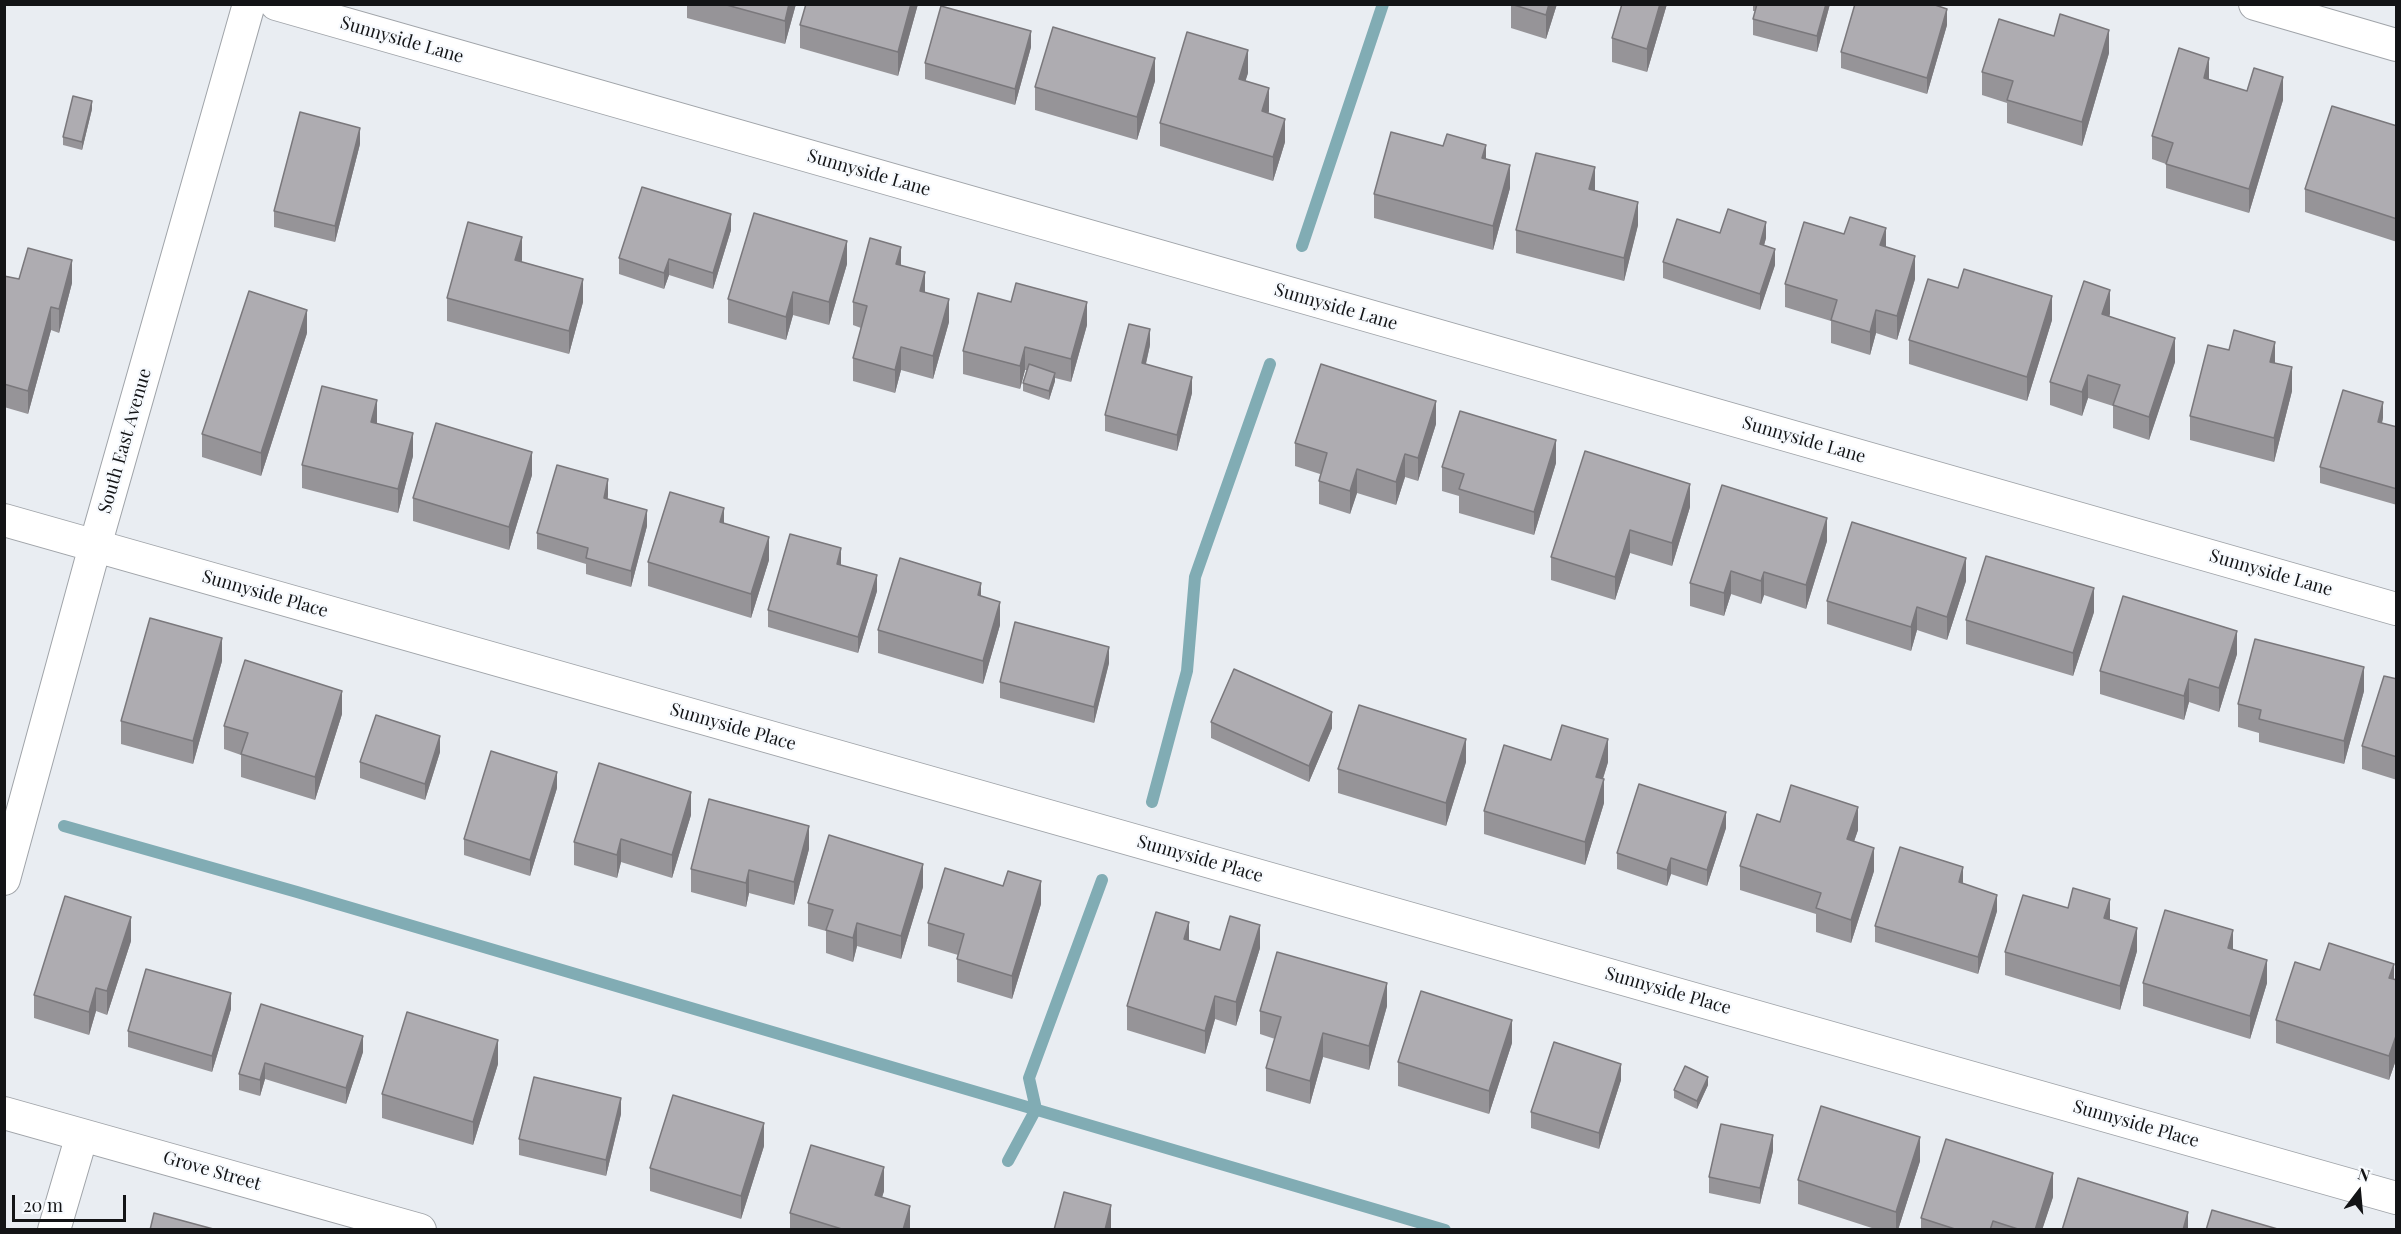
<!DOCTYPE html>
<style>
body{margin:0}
#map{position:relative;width:2401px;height:1234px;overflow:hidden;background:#e9edf2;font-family:"Playfair Display",serif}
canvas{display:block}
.frame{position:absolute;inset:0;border:6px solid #131416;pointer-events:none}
.north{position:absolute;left:2329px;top:1162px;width:60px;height:60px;-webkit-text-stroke:4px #f7fafe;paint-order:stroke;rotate:16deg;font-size:16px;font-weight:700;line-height:24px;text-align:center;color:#131416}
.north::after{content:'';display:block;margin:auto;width:21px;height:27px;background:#131416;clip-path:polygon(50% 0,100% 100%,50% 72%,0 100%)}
.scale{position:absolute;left:12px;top:1195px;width:114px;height:27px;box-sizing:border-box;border:3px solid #131416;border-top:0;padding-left:8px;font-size:18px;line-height:21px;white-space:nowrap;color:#131416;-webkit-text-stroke:4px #f7fafe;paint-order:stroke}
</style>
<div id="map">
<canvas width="2401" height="1234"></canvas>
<div class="frame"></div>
<div class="north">N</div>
<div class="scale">20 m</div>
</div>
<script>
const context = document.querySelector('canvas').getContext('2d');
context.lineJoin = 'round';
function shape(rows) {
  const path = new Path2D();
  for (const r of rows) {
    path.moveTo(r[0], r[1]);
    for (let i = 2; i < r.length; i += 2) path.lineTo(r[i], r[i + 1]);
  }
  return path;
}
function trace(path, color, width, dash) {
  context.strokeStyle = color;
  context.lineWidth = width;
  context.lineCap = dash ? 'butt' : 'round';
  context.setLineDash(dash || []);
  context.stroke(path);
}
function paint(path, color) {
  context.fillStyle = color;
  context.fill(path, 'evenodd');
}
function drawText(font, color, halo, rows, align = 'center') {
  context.font = font + ' "Playfair Display",serif';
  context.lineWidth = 4.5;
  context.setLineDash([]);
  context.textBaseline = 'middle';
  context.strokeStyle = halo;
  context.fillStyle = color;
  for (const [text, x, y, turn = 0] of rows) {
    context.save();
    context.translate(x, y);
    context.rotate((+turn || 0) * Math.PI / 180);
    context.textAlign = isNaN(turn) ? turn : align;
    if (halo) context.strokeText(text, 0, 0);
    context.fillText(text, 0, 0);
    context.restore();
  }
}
trace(shape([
 [1302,246,1383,4],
 [1152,802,1187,671,1195,577,1270,364],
 [64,826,297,892,1445,1230],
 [1008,1161,1036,1109,1029,1078,1102,880]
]), '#81acb4', 12);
const street = shape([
 [276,4,2396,609],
 [2255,4,2396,45],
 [4,520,2396,1198],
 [4,879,95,546,249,4],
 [4,1113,420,1230],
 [54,1230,82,1135]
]);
trace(street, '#a0a4a9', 34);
trace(street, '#fff', 32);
paint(shape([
 [687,4,796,4,785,44,687,18],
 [918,4,898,76,800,48,800,25],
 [1511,4,1557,4,1546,39,1511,28],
 [1622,4,1667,4,1647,72,1612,62,1612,38],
 [1753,4,1830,4,1817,52,1753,35,1753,19,1755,11,1753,11],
 [1947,25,1927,94,1841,68,1841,52],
 [2054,36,2109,53,2082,146,2007,123,2007,103,1982,95,1982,72],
 [1031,47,1015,105,925,79,925,63],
 [1248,73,1245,81,1269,111,1268,113,1285,142,1273,181,1160,146,1160,123],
 [2209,80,2247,91,2283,100,2249,213,2166,188,2166,164,2152,159,2152,136],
 [1155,81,1137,140,1035,110,1035,87],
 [92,109,82,150,63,145,63,137],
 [2397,126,2397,242,2305,212,2305,189],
 [360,144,335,242,274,227,274,211],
 [1486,158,1510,188,1493,250,1374,218,1374,194],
 [1595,190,1638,225,1624,281,1516,253,1516,230],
 [731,230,713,289,669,275,664,289,619,274,619,258],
 [1720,233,1766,238,1764,245,1775,265,1760,310,1663,278,1663,262],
 [1886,247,1915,279,1897,340,1876,333,1870,355,1831,343,1831,321,1785,307,1785,284],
 [522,260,522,262,583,302,569,354,447,321,447,298],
 [847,264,829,325,793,315,786,340,728,323,728,299],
 [901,265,925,292,949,322,933,379,901,370,895,393,853,381,853,358,861,328,853,325,853,302],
 [4,276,19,279,72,283,59,333,51,330,28,414,4,407],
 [2110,314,2109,317,2175,362,2149,440,2113,428,2113,406,2088,398,2082,416,2050,405,2050,382],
 [2052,320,2027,401,1909,364,1909,340],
 [1087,325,1071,382,1055,378,1055,381,1049,400,1023,391,1023,383,1027,370,1025,370,1020,389,963,374,963,351],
 [307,333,261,476,202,457,202,434],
 [1150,345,1146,364,1192,393,1177,451,1105,431,1105,415],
 [2275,363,2292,391,2274,462,2190,440,2190,416],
 [2383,418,2382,423,2397,427,2397,505,2320,483,2320,467],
 [376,424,413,456,398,513,302,488,302,465],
 [1436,424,1418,481,1405,477,1396,505,1357,493,1350,514,1319,504,1319,481,1320,474,1295,466,1295,443],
 [1556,463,1534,535,1459,513,1459,496,1442,491,1442,467],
 [532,475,509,550,413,521,413,498],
 [608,495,608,499,647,526,631,587,586,574,586,564,537,549,537,533],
 [1690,507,1672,566,1630,553,1615,600,1551,580,1551,557],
 [724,523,769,560,751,618,648,586,648,562],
 [1827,541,1806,609,1764,595,1761,604,1731,594,1724,616,1690,606,1690,583],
 [840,565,877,591,858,653,768,627,768,610],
 [1966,581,1947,640,1917,630,1911,651,1827,624,1827,601],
 [2094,612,2073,676,1966,644,1966,620],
 [1000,625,983,684,878,653,878,630],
 [2237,654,2219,712,2189,702,2184,720,2100,694,2100,671],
 [222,661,193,764,121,744,121,721],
 [1109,663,1094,723,1000,698,1000,682],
 [2397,679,2397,780,2362,769,2362,746],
 [2364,691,2344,764,2259,742,2259,733,2238,727,2238,704],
 [342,714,315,800,241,777,241,755,224,749,224,726],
 [1211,722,1332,728,1309,782,1211,738],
 [440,752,425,800,360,778,360,762],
 [1551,760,1608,762,1603,779,1604,803,1585,865,1484,834,1484,811],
 [1466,762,1446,826,1338,793,1338,769],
 [557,788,530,876,464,855,464,839],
 [691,815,672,878,621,862,617,878,574,865,574,842],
 [1780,822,1858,830,1854,841,1874,871,1851,943,1816,932,1816,914,1740,890,1740,866],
 [1726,828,1707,886,1671,874,1667,886,1617,869,1617,853],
 [809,849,794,905,749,893,746,907,691,892,691,869],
 [1963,883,1997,911,1978,974,1875,942,1875,926],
 [923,887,901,959,857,946,853,962,826,953,826,931,808,926,808,903],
 [1041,904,1012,999,957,982,957,959,958,955,928,946,928,923],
 [2068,908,2110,920,2137,951,2120,1010,2005,975,2005,952],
 [131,941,107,1015,96,1011,89,1035,34,1018,34,995],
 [1189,941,1220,950,1260,948,1236,1026,1215,1019,1205,1054,1127,1030,1127,1006],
 [2233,949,2267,983,2250,1039,2143,1006,2143,983],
 [2320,970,2397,980,2397,1057,2389,1080,2276,1043,2276,1020],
 [261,1004,363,1052,346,1104,265,1079,260,1096,239,1090,239,1074],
 [1387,1006,1369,1070,1323,1057,1310,1104,1266,1091,1266,1068,1275,1039,1260,1034,1260,1011],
 [231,1009,212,1072,128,1047,128,1031],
 [1512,1043,1489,1114,1398,1086,1398,1062],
 [498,1064,473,1145,382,1118,382,1094],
 [1621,1080,1599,1149,1531,1128,1531,1112],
 [1708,1085,1697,1109,1674,1098,1674,1090],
 [621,1114,606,1176,519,1155,519,1139],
 [764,1146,741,1219,650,1191,650,1168],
 [1773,1151,1760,1204,1709,1193,1709,1177],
 [1920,1161,1898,1230,1878,1230,1798,1204,1798,1180],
 [884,1191,882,1197,910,1230,790,1230,790,1213],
 [2053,1197,2042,1230,1921,1230,1921,1218]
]), '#969498');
paint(shape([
 [789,4,796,4,785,44,785,21],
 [911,4,918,4,898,76,898,52],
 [1549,4,1557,4,1546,39,1546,15],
 [1660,4,1667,4,1647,72,1647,49],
 [1826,4,1830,4,1817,52,1817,36],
 [1947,9,1947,25,1927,94,1927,78],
 [2109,30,2109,53,2082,146,2082,122],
 [1031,31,1031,47,1015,105,1015,89],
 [1248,50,1248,73,1239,102,1239,79],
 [1155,58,1155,81,1137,140,1137,117],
 [2209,58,2209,81,2204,78],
 [2283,77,2283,100,2249,213,2249,189],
 [1269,88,1269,111,1262,135,1262,111],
 [92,101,92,109,82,150,82,142],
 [1285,119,1285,142,1273,181,1273,157],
 [360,128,360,144,335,242,335,226],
 [1486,145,1486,168,1482,158],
 [1510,165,1510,188,1493,250,1493,226],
 [1595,167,1595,191,1589,189],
 [1638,202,1638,225,1624,281,1624,258],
 [731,214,731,230,713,289,713,273],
 [1766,222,1766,238,1760,260,1760,244],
 [1886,228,1886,251,1880,245],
 [522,237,522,260,515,283,515,260],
 [847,241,847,264,829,325,829,302],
 [901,247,901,270,896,264],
 [1775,249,1775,265,1760,310,1760,294],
 [1915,256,1915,279,1897,340,1897,316],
 [669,259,669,275,664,289,664,273],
 [72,260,72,283,59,333,59,309],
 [925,272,925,296,920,291],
 [583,279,583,302,569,354,569,331],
 [2110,290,2110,314,2102,338,2102,314],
 [793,292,793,315,786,340,786,317],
 [2052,296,2052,320,2027,401,2027,377],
 [949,299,949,322,933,379,933,356],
 [1087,302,1087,325,1071,382,1071,359],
 [51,307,51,330,28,414,28,391],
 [307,310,307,333,261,476,261,453],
 [1876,310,1876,333,1870,355,1870,332],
 [1150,329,1150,345,1142,380,1142,363],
 [2175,338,2175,362,2149,440,2149,417],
 [2275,342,2275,365,2270,362],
 [901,347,901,370,895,393,895,370],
 [1025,347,1025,370,1020,389,1020,366],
 [2292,367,2292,391,2274,462,2274,438],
 [1055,373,1055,381,1049,400,1049,391],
 [2088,375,2088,398,2082,416,2082,392],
 [1192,377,1192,393,1177,451,1177,435],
 [377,400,377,424,371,422],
 [1436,401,1436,424,1418,481,1418,458],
 [2383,402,2383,418,2378,438,2378,422],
 [413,433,413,456,398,513,398,489],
 [1556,440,1556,463,1534,535,1534,512],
 [532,452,532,475,509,550,509,527],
 [1405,454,1405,477,1396,505,1396,482],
 [1357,469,1357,493,1350,514,1350,491],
 [608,479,608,495,604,514,604,498],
 [1690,484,1690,507,1672,566,1672,543],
 [724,508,724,532,720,522],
 [647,510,647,526,631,587,631,571],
 [1827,518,1827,541,1806,609,1806,585],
 [1630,530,1630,553,1615,600,1615,577],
 [769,537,769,560,751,618,751,594],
 [841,548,841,564,837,580,837,564],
 [1966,558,1966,581,1947,640,1947,617],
 [1731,571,1731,594,1724,616,1724,593],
 [1764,572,1764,595,1761,604,1761,581],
 [877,575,877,591,858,653,858,637],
 [981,583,981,606,978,595],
 [2094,588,2094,612,2073,676,2073,653],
 [1000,602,1000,625,983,684,983,661],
 [1917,607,1917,630,1911,651,1911,627],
 [2237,631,2237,654,2219,712,2219,688],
 [222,638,222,661,193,764,193,741],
 [1109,647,1109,663,1094,723,1094,707],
 [2364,667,2364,691,2344,764,2344,741],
 [2189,679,2189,702,2184,720,2184,696],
 [342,691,342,714,315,800,315,777],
 [1332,712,1332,728,1309,782,1309,766],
 [440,736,440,752,425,800,425,784],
 [1466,739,1466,762,1446,826,1446,803],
 [1608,739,1608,762,1596,800,1596,777],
 [557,772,557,788,530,876,530,860],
 [1604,779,1604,803,1585,865,1585,842],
 [691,792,691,815,672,878,672,855],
 [1858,807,1858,830,1847,862,1847,839],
 [1726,812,1726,828,1707,886,1707,870],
 [809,826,809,849,794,905,794,882],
 [621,839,621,862,617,878,617,855],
 [1874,848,1874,871,1851,943,1851,920],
 [1671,858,1671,874,1667,886,1667,870],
 [923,864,923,887,901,959,901,936],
 [1963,867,1963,883,1959,882],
 [749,870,749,893,746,907,746,883],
 [1041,881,1041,904,1012,999,1012,976],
 [1997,895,1997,911,1978,974,1978,957],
 [2110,899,2110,923,2104,918],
 [131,917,131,941,107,1015,107,991],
 [1189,922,1189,945,1184,939],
 [857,923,857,946,853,962,853,938],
 [1260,925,1260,948,1236,1026,1236,1002],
 [2137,928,2137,951,2120,1010,2120,986],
 [2233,930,2233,953,2228,948],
 [2267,960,2267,983,2250,1039,2250,1016],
 [2394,964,2394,988,2389,978],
 [1387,983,1387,1006,1369,1070,1369,1046],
 [96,988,96,1011,89,1035,89,1012],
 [231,993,231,1009,212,1072,212,1056],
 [1215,996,1215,1019,1205,1054,1205,1031],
 [1512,1020,1512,1043,1489,1114,1489,1091],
 [1323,1033,1323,1057,1310,1104,1310,1081],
 [2397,1033,2397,1057,2389,1080,2389,1056],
 [363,1036,363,1052,346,1104,346,1088],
 [498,1040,498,1064,473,1145,473,1122],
 [265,1063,265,1079,260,1096,260,1080],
 [1621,1064,1621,1080,1599,1149,1599,1133],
 [1708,1077,1708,1085,1697,1109,1697,1101],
 [621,1098,621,1114,606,1176,606,1160],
 [764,1123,764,1146,741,1219,741,1196],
 [1773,1135,1773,1151,1760,1204,1760,1188],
 [1920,1137,1920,1161,1898,1230,1896,1230,1896,1212],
 [884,1167,884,1191,875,1219,875,1195],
 [2053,1173,2053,1197,2042,1230,2035,1230],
 [1111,1205,1111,1230,1105,1230],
 [910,1206,910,1229,903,1230],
 [2188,1212,2188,1230,2183,1230]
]), '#7a787c');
const building = shape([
 [723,4,789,4,785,21,723,4],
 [806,4,911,4,898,52,800,25,806,4],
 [1511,4,1549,4,1546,15,1511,4],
 [1622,4,1660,4,1647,49,1612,38,1622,4],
 [1757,4,1826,4,1817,36,1753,19,1757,4],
 [1855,4,1932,4,1947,9,1927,78,1841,52,1855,4],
 [941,6,1031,31,1015,89,925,63,941,6],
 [2060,14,2109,30,2082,122,2007,100,2013,81,1982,72,1999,19,2054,36,2060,14],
 [1053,27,1155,58,1137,117,1035,87,1053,27],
 [1187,32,1248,50,1239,79,1269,88,1262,111,1285,119,1273,157,1160,123,1187,32],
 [2179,48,2209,58,2204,78,2247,91,2254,68,2283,77,2249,189,2166,164,2173,143,2152,136,2179,48],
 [73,96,92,101,82,142,63,137,73,96],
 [2332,106,2397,126,2397,219,2305,189,2332,106],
 [300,112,360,128,335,226,274,211,300,112],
 [1391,132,1443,146,1447,134,1486,145,1482,158,1510,165,1493,226,1374,194,1391,132],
 [1536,153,1595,167,1589,189,1638,202,1624,258,1516,230,1536,153],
 [642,187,731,214,713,273,669,259,664,273,619,258,642,187],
 [1728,209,1766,222,1760,244,1775,249,1760,294,1663,262,1677,219,1720,233,1728,209],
 [754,213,847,241,829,302,793,292,786,317,728,299,754,213],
 [1850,217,1886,228,1880,245,1915,256,1897,316,1876,310,1870,332,1831,320,1837,300,1785,284,1804,222,1844,234,1850,217],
 [468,222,522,237,515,260,583,279,569,331,447,298,468,222],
 [870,238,901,247,896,264,925,272,920,291,949,299,933,356,901,347,895,370,853,358,867,306,853,302,870,238],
 [28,248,72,260,59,309,51,307,28,391,4,384,4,276,19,279,28,248],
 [1964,269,2052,296,2027,377,1909,340,1928,279,1958,288,1964,269],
 [2084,281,2110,290,2102,314,2175,338,2149,417,2113,405,2120,385,2088,375,2082,392,2050,382,2084,281],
 [1016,283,1087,302,1071,359,1025,347,1020,366,963,351,978,293,1011,302,1016,283],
 [249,291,307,310,261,453,202,434,249,291],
 [1129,324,1150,329,1142,363,1192,377,1177,435,1105,415,1129,324],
 [2234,330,2275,342,2270,362,2292,367,2274,438,2190,416,2208,345,2229,350,2234,330],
 [1029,364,1055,373,1049,391,1023,383,1029,364],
 [1321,364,1436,401,1418,458,1405,454,1396,482,1357,469,1350,491,1319,481,1327,453,1295,443,1321,364],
 [322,386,377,400,371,422,413,433,398,489,302,465,322,386],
 [2343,390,2383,402,2378,422,2397,427,2397,489,2320,467,2343,390],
 [1460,411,1556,440,1534,512,1459,489,1464,474,1442,467,1460,411],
 [436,423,532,452,509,527,413,498,436,423],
 [1585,451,1690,484,1672,543,1630,530,1615,577,1551,557,1585,451],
 [557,465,608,479,604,498,647,510,631,571,586,558,588,548,537,533,557,465],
 [1722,485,1827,518,1806,585,1764,572,1761,581,1731,571,1724,593,1690,583,1722,485],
 [670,492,724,508,720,522,769,537,751,594,648,562,670,492],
 [1852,522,1966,558,1947,617,1917,607,1911,627,1827,601,1852,522],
 [790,534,841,548,837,564,877,575,858,637,768,610,790,534],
 [1986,556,2094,588,2073,653,1966,620,1986,556],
 [900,558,981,583,978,595,1000,602,983,661,878,630,900,558],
 [2123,596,2237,631,2219,688,2189,679,2184,696,2100,671,2123,596],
 [150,618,222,638,193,741,121,721,150,618],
 [1015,622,1109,647,1094,707,1000,682,1015,622],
 [2255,639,2364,667,2344,741,2259,719,2261,710,2238,704,2255,639],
 [245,660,342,691,315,777,241,754,248,733,224,726,245,660],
 [1234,669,1332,712,1309,766,1211,722,1234,669],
 [2384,676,2397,679,2397,757,2362,746,2384,676],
 [1359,705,1466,739,1446,803,1338,769,1359,705],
 [376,715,440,736,425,784,360,762,376,715],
 [1562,725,1608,739,1596,777,1604,779,1585,842,1484,811,1504,745,1551,760,1562,725],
 [491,751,557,772,530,860,464,839,491,751],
 [599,763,691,792,672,855,621,839,617,855,574,842,599,763],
 [1639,784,1726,812,1707,870,1671,858,1667,870,1617,853,1639,784],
 [1791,785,1858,807,1847,839,1874,848,1851,920,1816,908,1821,893,1740,866,1757,814,1780,822,1791,785],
 [709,799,809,826,794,882,749,870,746,883,691,869,709,799],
 [829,835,923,864,901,936,857,923,853,938,826,930,833,910,808,903,829,835],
 [1900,847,1963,867,1959,882,1997,895,1978,957,1875,926,1900,847],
 [945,868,1003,886,1008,871,1041,881,1012,976,957,959,964,934,928,923,945,868],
 [2073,888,2110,899,2104,918,2137,928,2120,986,2005,952,2023,895,2068,908,2073,888],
 [65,896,131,917,107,991,96,988,89,1012,34,995,65,896],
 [2165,910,2233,930,2228,948,2267,960,2250,1016,2143,983,2165,910],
 [1156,912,1189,922,1184,939,1220,950,1230,916,1260,925,1236,1002,1215,996,1205,1031,1127,1006,1156,912],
 [2329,943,2394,964,2389,978,2397,980,2397,1033,2389,1056,2276,1020,2295,962,2320,970,2329,943],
 [1277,952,1387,983,1369,1046,1323,1033,1310,1081,1266,1068,1281,1017,1260,1011,1277,952],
 [146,969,231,993,212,1056,128,1031,146,969],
 [1421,991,1512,1020,1489,1091,1398,1062,1421,991],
 [261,1004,363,1036,346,1088,265,1063,260,1080,239,1074,261,1004],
 [407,1012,498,1040,473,1122,382,1094,407,1012],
 [1554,1042,1621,1064,1599,1133,1531,1112,1554,1042],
 [1685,1066,1708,1077,1697,1101,1674,1090,1685,1066],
 [534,1077,621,1098,606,1160,519,1139,534,1077],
 [673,1095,764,1123,741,1196,650,1168,673,1095],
 [1821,1106,1920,1137,1896,1212,1798,1180,1821,1106],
 [1721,1124,1773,1135,1760,1188,1709,1177,1721,1124],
 [1946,1139,2053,1173,2035,1230,2021,1230,1993,1221,1990,1230,1958,1230,1921,1218,1946,1139],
 [811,1145,884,1167,875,1195,910,1206,903,1230,845,1230,790,1213,811,1145],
 [2078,1178,2188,1212,2183,1230,2062,1230,2078,1178],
 [1064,1192,1111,1205,1105,1230,1054,1230,1064,1192],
 [2212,1210,2281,1230,2206,1230,2212,1210],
 [154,1213,217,1230,150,1230,154,1213]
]);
paint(building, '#aeacb1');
trace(building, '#7a787c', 1.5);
drawText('18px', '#131416', '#f7fafe', [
 ["Sunnyside Lane",402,40,16],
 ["Sunnyside Lane",869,173,16],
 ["Sunnyside Lane",1336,307,16],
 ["Sunnyside Lane",1804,440,16],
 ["South East Avenue",125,441,-74],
 ["Sunnyside Lane",2271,573,16],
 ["Sunnyside Place",265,594,16],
 ["Sunnyside Place",733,727,16],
 ["Sunnyside Place",1200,859,16],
 ["Sunnyside Place",1668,991,16],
 ["Sunnyside Place",2136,1124,16],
 ["Grove Street",212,1171,16]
]);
</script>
